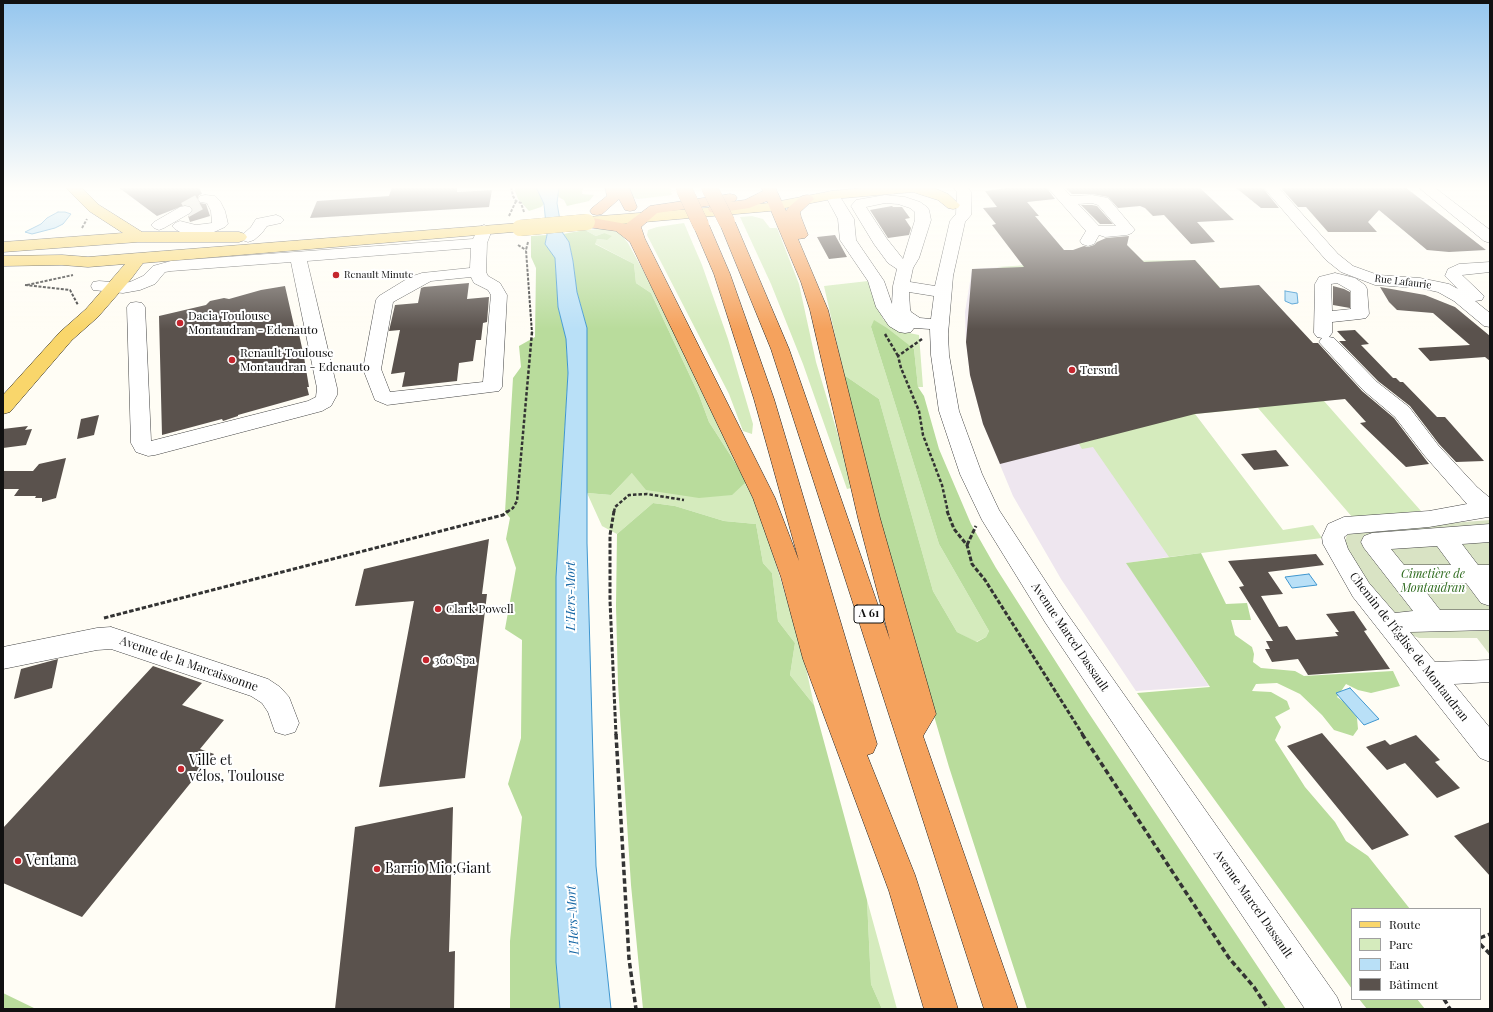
<!DOCTYPE html>
<meta charset="utf-8">
<style>
body{margin:0}
#map{position:relative;width:1493px;height:1012px;overflow:hidden;background:#fffdf5;font-family:"Playfair Display",serif}
canvas{display:block}
.frame{position:absolute;inset:0;border:4px solid #111;pointer-events:none}
.legend{position:absolute;left:1351px;top:908px;width:130px;height:92px;box-sizing:border-box;background:#fff;border:1px solid #a0a0a0;margin:0;padding:5px 7px;list-style:none;font-size:12px;color:#111}
.legend li{display:flex;align-items:center;gap:8px;height:20px}
.legend b{width:20px;border:1px solid #a0a0a0}
</style>
<div id="map">
<canvas width="1493" height="1012"></canvas>
<div class="frame"></div>
<ul class="legend">
<li><b style="height:5px;background:#f9d66b"></b>Route</li>
<li><b style="height:11px;background:#d5ebbd"></b>Parc</li>
<li><b style="height:11px;background:#b9e0f7"></b>Eau</li>
<li><b style="height:11px;background:#5a524d"></b>Bâtiment</li>
</ul>
</div>
<script>
const context = document.querySelector('canvas').getContext('2d');
context.lineJoin = 'round';
function paint(path, color) {
  context.fillStyle = color;
  context.fill(path, 'evenodd');
}
function shape(rows) {
  const path = new Path2D();
  for (const r of rows) {
    path.moveTo(r[0], r[1]);
    for (let i = 2; i < r.length; i += 2) path.lineTo(r[i], r[i + 1]);
  }
  return path;
}
function trace(path, color, width, dash) {
  context.strokeStyle = color;
  context.lineWidth = width;
  context.lineCap = dash ? 'butt' : 'round';
  context.setLineDash(dash || []);
  context.stroke(path);
}
function drawText(font, color, halo, rows, align = 'center') {
  context.font = font + ' "Playfair Display",serif';
  context.lineWidth = 4;
  context.setLineDash([]);
  context.textBaseline = 'middle';
  context.strokeStyle = halo;
  context.fillStyle = color;
  for (const [text, x, y, turn = 0] of rows) {
    context.save();
    context.translate(x, y);
    context.rotate((+turn || 0) * Math.PI / 180);
    context.textAlign = isNaN(turn) ? turn : align;
    if (halo) context.strokeText(text, 0, 0);
    context.fillText(text, 0, 0);
    context.restore();
  }
}
paint(shape([
 [1091,261,1195,414,1289,539,1127,563,1209,686,1136,691,1061,579,1013,496,983,424,970,375,966,342,965,312,972,269]
]), '#eee6ef');
paint(shape([
 [627,187,670,187,672,195,638,199,631,197],
 [752,216,763,219,770,228,777,228,799,284,816,362,844,455,851,488,847,489,803,364,771,284,740,217],
 [684,223,702,265,728,339,753,424,752,434,743,431,729,394,647,235,648,230,657,227],
 [602,229,619,232,628,243,652,287,740,470,709,422,699,395,651,293,636,283,634,264,594,243,597,239,607,240,604,233,596,236,585,230],
 [1195,260,1324,401,1421,511,1353,518,1258,408,1195,414,1283,530,1313,525,1322,538,1169,557,1093,447,1082,449,1064,419,1003,268,997,267,1092,261],
 [868,281,883,319,904,332,919,335,923,387,918,387,914,349,871,327,939,544,989,631,986,637,976,642,957,632,933,591,879,399,844,375,824,286],
 [632,473,747,481,765,528,779,574,803,654,814,705,790,675,795,643,778,621,772,573,763,563,756,524,724,521,675,506,653,503,617,534,602,526,587,493,611,495],
 [867,900,897,1009,882,1009,871,984]
]), '#d5ebbd');
paint(shape([
 [516,187,536,187,544,204,541,207,529,211,518,199,515,191],
 [559,187,583,187,582,194,594,195,589,201,567,206,564,200,557,196],
 [585,230,596,236,604,233,612,236,607,240,597,239,595,244,634,264,636,283,651,293,699,395,709,422,747,481,732,495,699,498,646,490,632,473,611,495,587,493,587,328,577,292,573,261,569,242,563,234],
 [547,235,545,244,555,257,558,307,566,339,568,373,556,577,556,962,560,1009,510,1009,510,941,522,817,508,784,521,738,522,640,505,629,516,568,506,539,510,518,505,512,513,378,521,367,519,346,535,337,536,268,531,257,531,236],
 [874,320,887,328,914,349,918,387,924,396,939,449,971,524,996,568,1086,709,1286,1009,1027,1009,949,767,874,512,844,375,879,399,933,591,957,632,977,642,986,637,989,631,939,544,871,327],
 [653,503,675,506,724,521,756,524,763,563,772,573,778,621,795,643,790,675,814,705,867,900,871,984,882,1009,643,1009,631,885,618,684,616,606,617,534],
 [1201,553,1226,604,1247,603,1251,620,1231,620,1235,635,1252,647,1254,654,1253,662,1261,668,1295,671,1304,676,1393,671,1400,686,1371,693,1358,690,1346,684,1337,697,1348,705,1357,718,1358,729,1353,736,1334,730,1322,715,1300,694,1277,683,1256,684,1252,691,1271,692,1287,701,1290,709,1275,717,1281,727,1275,740,1305,787,1335,822,1346,841,1368,856,1410,909,1352,909,1352,989,1137,693,1210,687,1126,563],
 [3,993,36,1009,3,1009],
 [1359,999,1417,999,1425,1009,1367,1009]
]), '#b9dc9c');
paint(shape([
 [1490,520,1490,655,1477,638,1419,638,1401,631,1343,547,1347,535,1360,530]
]), '#d9e3c4');
const water = shape([
 [536,187,559,187,557,203,562,232,569,242,573,261,577,292,587,328,587,543,596,866,611,1009,560,1009,556,962,556,577,568,373,566,339,558,307,555,258,545,244,547,235,544,204,536,187],
 [58,212,65,212,71,214,63,224,55,228,32,234,25,232,41,224,47,218,58,212],
 [1285,291,1297,293,1298,303,1292,304,1285,301,1285,291],
 [1309,574,1317,585,1292,588,1285,577,1309,574],
 [1350,688,1379,719,1364,725,1336,693,1350,688]
]);
paint(water, '#b9e0f7');
trace(water, '#3f96cf', 1);
paint(shape([
 [118,187,199,187,202,194,199,195,197,200,200,203,206,204,210,216,190,222,188,216,191,214,193,209,190,206,185,205,157,216],
 [392,187,457,187,457,192,492,190,489,207,310,218,317,201,389,196],
 [1015,187,1046,187,1055,199,1027,202,1039,216,1035,216,1064,250,1073,250,1084,246,1088,247,1094,245,1097,242,1106,238,1129,236,1127,245,1144,262,1195,260,1220,288,1259,285,1313,343,1318,343,1362,391,1394,418,1429,464,1406,467,1360,423,1366,422,1345,399,1195,414,1000,464,983,424,970,375,966,342,972,269,1024,267,992,225,996,224,983,208,997,207,985,191],
 [1064,187,1199,187,1234,220,1197,222,1215,242,1191,244,1164,215,1153,216,1145,208,1140,206,1118,208,1108,197,1092,194,1072,194],
 [1235,187,1262,187,1279,208,1261,208],
 [1280,187,1405,187,1486,250,1449,252,1427,250,1379,210,1368,222,1377,232,1328,232,1306,207,1298,207],
 [1081,205,1092,205,1097,206,1113,224,1100,224],
 [892,206,893,207,902,207,910,218,905,219,911,228,909,235,888,238,870,210],
 [835,235,847,257,829,259,817,237],
 [469,283,467,299,489,297,487,322,483,323,481,340,476,340,473,361,459,363,457,381,402,387,405,372,391,374,400,330,389,331,395,305,418,303,421,288,424,287],
 [285,286,295,330,297,325,304,357,309,387,307,387,309,395,238,415,238,416,223,421,222,419,162,435,159,316,206,305,210,301,224,298,229,299,261,290],
 [1333,286,1344,289,1350,292,1350,308,1333,305],
 [1380,287,1425,295,1455,307,1490,336,1490,361,1485,357,1430,361,1418,348,1470,345,1433,313,1397,310,1389,302],
 [1355,330,1369,344,1361,345,1393,378,1396,378,1400,382,1403,382,1437,417,1445,417,1484,461,1456,462,1439,444,1410,406,1378,381,1339,341,1346,341,1337,331],
 [99,415,94,435,77,439,81,419],
 [28,426,25,430,32,429,26,445,3,448,3,429],
 [1276,450,1289,466,1254,470,1241,454],
 [66,458,56,498,42,502,42,498,35,498,36,496,14,496,19,489,3,489,3,471,33,471,39,464],
 [489,539,482,594,487,594,465,778,379,787,414,601,355,606,364,569],
 [1316,554,1324,565,1268,572,1283,594,1261,596,1279,627,1287,626,1296,640,1338,636,1335,632,1339,632,1326,614,1354,611,1367,630,1364,631,1390,669,1308,675,1298,659,1272,662,1265,649,1270,649,1266,641,1273,641,1239,587,1244,586,1228,561],
 [58,659,52,688,14,699,21,669],
 [153,666,202,683,182,705,224,720,200,749,214,754,82,917,3,883,3,828],
 [1322,733,1358,775,1409,835,1372,850,1287,746],
 [1416,735,1440,760,1435,762,1460,788,1437,798,1405,763,1387,770,1366,747,1385,740,1390,745],
 [453,807,449,952,455,951,454,1009,335,1009,355,827],
 [1490,822,1490,876,1454,836]
]), '#5a524d');
trace(shape([
 [185,210,205,199]
]), '#dbdad3', 16, [16, 8]);
const minor = shape([
 [953,187,968,187,971,192,971,215,965,222,953,276,948,334,949,355,959,411,982,474,999,510,1063,608,1337,997,1342,1009,1305,1009,1045,622,982,520,960,474,939,411,931,355,930,329,914,328,911,332,905,333,899,332,889,326,876,307,868,281,840,240,838,219,825,195,827,192,832,191,837,192,839,195,854,219,856,240,884,281,892,304,893,286,897,269,888,263,874,244,851,206,856,200,885,195,905,197,920,202,927,207,929,210,931,220,919,258,913,268,910,282,935,286,950,221,956,214,957,192,953,187],
 [885,203,898,204,910,208,915,212,915,220,903,259,887,239,866,207,885,203],
 [909,292,934,296,931,319,920,318,911,312,910,309,909,292],
 [1047,187,1062,187,1071,196,1092,195,1108,198,1135,230,1132,233,1127,235,1105,237,1099,235,1094,244,1088,246,1082,244,1080,241,1086,231,1047,187],
 [1092,203,1098,205,1116,226,1099,226,1078,204,1092,203],
 [1263,187,1278,187,1338,254,1353,266,1378,275,1420,278,1449,284,1458,289,1445,276,1448,269,1459,264,1490,262,1490,272,1462,275,1484,296,1482,300,1475,301,1490,313,1490,327,1484,326,1454,301,1438,292,1420,288,1375,285,1341,272,1326,260,1263,187],
 [1418,187,1434,187,1490,230,1490,243,1484,241,1418,187],
 [205,195,215,196,220,201,225,211,228,224,225,227,214,232,196,235,180,232,175,229,172,226,175,223,180,221,196,225,212,223,211,211,207,203,200,202,198,199,200,196,205,195],
 [185,206,190,207,192,210,190,213,164,228,159,230,154,228,151,225,154,222,180,207,185,206],
 [276,215,281,217,284,220,281,223,267,226,262,233,254,240,248,242,242,240,240,237,251,227,256,219,276,215],
 [484,225,489,227,492,230,487,243,486,272,488,276,500,283,507,295,502,387,499,391,387,405,375,400,363,369,376,300,379,296,410,277,422,273,470,268,471,248,307,261,337,388,337,395,331,406,322,411,155,455,148,456,136,452,131,443,127,307,130,303,136,302,142,303,145,307,151,441,308,401,316,397,317,388,291,262,171,271,165,272,155,284,140,290,123,293,93,290,91,286,93,282,99,281,123,283,130,282,143,276,153,266,171,261,473,239,479,227,484,225],
 [471,277,474,283,488,290,491,295,483,382,390,392,381,369,393,302,431,281,471,277],
 [1335,273,1355,278,1365,285,1367,289,1369,314,1366,318,1360,319,1332,322,1332,333,1329,337,1334,338,1377,382,1409,407,1438,445,1477,487,1490,498,1490,517,1488,517,1429,527,1348,534,1344,537,1348,549,1369,583,1395,613,1413,611,1364,548,1361,542,1364,536,1372,533,1490,524,1490,542,1462,544,1478,565,1490,565,1490,606,1481,603,1466,583,1419,583,1440,610,1490,610,1490,630,1410,632,1435,662,1490,660,1490,682,1454,684,1490,728,1490,762,1480,758,1353,597,1323,544,1322,537,1328,524,1344,517,1429,511,1467,504,1424,455,1395,417,1363,390,1319,342,1322,338,1317,337,1314,333,1315,284,1319,277,1335,273],
 [1337,283,1351,291,1351,309,1332,311,1331,284,1337,283],
 [1437,546,1451,565,1404,565,1391,549,1437,546],
 [111,627,268,679,280,687,289,697,299,723,295,732,285,735,275,732,268,712,262,703,251,696,111,649,97,650,3,669,3,647,97,628,111,627]
]);
const major = shape([
 [65,187,81,187,99,205,142,232,239,232,245,234,247,237,245,240,239,242,138,242,3,252,3,242,123,233,89,211,65,187],
 [872,187,932,187,948,194,960,205,958,208,953,209,948,208,938,200,913,192,832,199,770,211,587,227,582,225,579,222,582,219,587,217,770,203,832,191,872,187],
 [520,223,525,225,528,228,525,231,143,263,131,279,98,317,72,340,10,412,3,414,3,395,60,332,86,309,125,264,88,267,62,265,3,266,3,256,62,255,88,257,520,223]
]);
const highway = shape([
 [605,187,629,187,637,207,635,210,630,211,625,210,619,199,602,214,597,215,592,214,590,211,592,208,607,196,605,187],
 [761,187,775,187,786,211,790,206,802,196,807,195,812,196,814,199,800,212,801,217,808,235,805,238,798,239,828,310,880,518,936,714,923,736,1018,1009,984,1009,771,349,719,222,722,219,727,217,732,219,735,222,789,349,890,640,858,518,810,310,801,282,767,201,749,208,715,213,710,212,708,209,710,206,714,205,657,213,641,227,645,239,775,498,799,561,754,399,714,274,693,225,696,222,701,220,706,222,709,225,730,274,774,399,877,744,873,753,867,755,915,875,958,1009,924,1009,889,891,803,659,781,577,753,498,630,242,616,231,587,227,582,225,579,222,582,219,587,217,626,224,650,206,730,194,735,195,737,198,735,201,730,202,745,200,763,191,761,187]
]);
trace(minor, '#444', 1);
trace(major, '#222', 1);
trace(highway, '#222', 1);
trace(shape([
 [511,187,513,196,516,201,521,203,524,212],
 [509,216,516,201],
 [82,228,87,219],
 [528,242,526,250,532,333],
 [518,245,526,250],
 [25,285,70,290,78,305],
 [27,285,73,275]
]), '#333', 2, [3, 1.5]);
trace(shape([
 [885,334,898,356],
 [922,339,898,356,901,368,919,411,923,435,942,485,948,512],
 [507,512,513,508,517,501,532,332],
 [614,512,615,507,629,495,647,494,684,500]
]), '#333', 2.5, [3.5, 2]);
trace(shape([
 [614,511,610,535,610,601,616,735],
 [947,511,954,529,967,545,972,564,985,580,1083,735],
 [967,545,976,526],
 [104,618,503,515,508,511]
]), '#333', 3, [4.5, 2]);
trace(shape([
 [616,734,629,959,636,1009],
 [1082,734,1229,958,1254,987,1268,1009],
 [1480,938,1490,934],
 [1480,944,1490,954],
 [1444,999,1450,1009]
]), '#333', 3.5, [5.5, 3]);
paint(minor, '#fff');
paint(major, '#f9d66b');
paint(highway, '#f5a25d');
const majorBridge = shape([
 [520,228,587,222]
]);
const highwayBridge = shape([
 [709,187,727,222],
 [684,189,701,225]
]);
trace(majorBridge, '#222', 16, []);
trace(highwayBridge, '#222', 16, []);
trace(majorBridge, '#f9d66b', 16);
trace(highwayBridge, '#f5a25d', 16);
const sky = context.createLinearGradient(0, 0, 0, 329);
sky.addColorStop(0, '#95c6ee');
sky.addColorStop(0.57, '#fffefa');
sky.addColorStop(1, '#fffefa00');
context.fillStyle = sky;
context.fillRect(0, 0, 1493, 329);
for (const [x, y, r, color] of [
 [336,275,4,"#c4262e"],
 [180,323,4,"#c4262e"],
 [232,360,4,"#c4262e"],
 [1072,370,4,"#c4262e"],
 [438,609,4,"#c4262e"],
 [426,660,4,"#c4262e"],
 [181,769,4,"#c4262e"],
 [18,861,4,"#c4262e"],
 [377,869,4,"#c4262e"]
]) {
  const dot = new Path2D();
  dot.arc(x, y, r, 0, 2 * Math.PI);
  context.fillStyle = color;
  context.fill(dot);
  trace(dot, '#fff', 1.5);
}
drawText('10px', '#111', '#fff', [
 ["Renault Minute",344,275]
], 'left');
drawText('10px', '#111', '#fff', [
 ["Rue Lafaurie",1403,282,7]
]);
for (const [x, y, w] of [
 [869,614,30]
]) {
  const box = new Path2D();
  box.roundRect(x - w / 2, y - 9, w, 18, 3);
  context.fillStyle = '#fff';
  context.fill(box);
  trace(box, '#111', 1);
}
drawText('bold 11px', '#111', null, [
 ["A 61",869,614]
]);
drawText('12px', '#111', '#fff', [
 ["Dacia Toulouse",188,316],
 ["Montaudran - Edenauto",188,330],
 ["Renault Toulouse",240,353],
 ["Montaudran - Edenauto",240,367],
 ["Tersud",1080,370],
 ["Clark Powell",446,609],
 ["360 Spa",434,660]
], 'left');
drawText('italic 12px', '#2f6b1f', '#fff', [
 ["Cimetière de",1433,574],
 ["Montaudran",1433,588]
]);
drawText('12px', '#111', '#fff', [
 ["Avenue Marcel Dassault",1070,637,56],
 ["Chemin de l'Église de Montaudran",1409,647,52],
 ["Avenue de la Marcaissonne",189,664,19],
 ["Avenue Marcel Dassault",1253,904,55]
]);
drawText('italic 13px', '#1768a6', '#fff', [
 ["L'Hers-Mort",571,596,-90],
 ["L'Hers-Mort",573,920,-93]
]);
drawText('14px', '#111', '#fff', [
 ["Ville et",189,761],
 ["vélos, Toulouse",189,777],
 ["Ventana",26,861],
 ["Barrio Mio;Giant",385,869]
], 'left');
</script>
